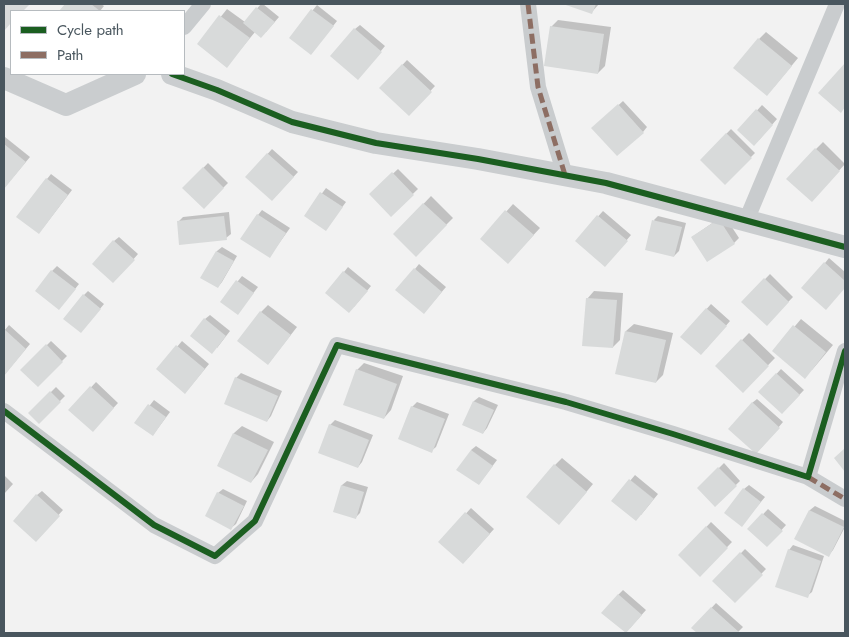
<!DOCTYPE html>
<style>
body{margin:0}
#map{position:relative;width:849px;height:637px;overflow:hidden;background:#f2f2f2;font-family:Jost,sans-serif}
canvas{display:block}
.frame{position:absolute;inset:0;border:5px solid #49565e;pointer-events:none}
.legend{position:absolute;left:10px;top:10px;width:175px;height:65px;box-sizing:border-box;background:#fff;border:1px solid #b6bbbf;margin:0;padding:6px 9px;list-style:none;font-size:15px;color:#49565e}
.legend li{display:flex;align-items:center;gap:10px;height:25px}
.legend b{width:25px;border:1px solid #b6bbbf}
</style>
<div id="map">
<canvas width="849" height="637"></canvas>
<div class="frame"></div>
<ul class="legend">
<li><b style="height:6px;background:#1b5e20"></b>Cycle path</li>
<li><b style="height:6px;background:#8d6e63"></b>Path</li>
</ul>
</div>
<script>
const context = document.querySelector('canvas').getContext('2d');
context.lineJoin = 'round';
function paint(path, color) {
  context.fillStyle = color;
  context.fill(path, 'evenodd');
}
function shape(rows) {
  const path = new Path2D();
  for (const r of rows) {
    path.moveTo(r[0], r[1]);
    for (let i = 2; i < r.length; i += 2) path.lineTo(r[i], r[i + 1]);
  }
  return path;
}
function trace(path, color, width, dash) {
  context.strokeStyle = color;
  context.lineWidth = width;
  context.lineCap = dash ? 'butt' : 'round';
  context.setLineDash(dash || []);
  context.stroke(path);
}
paint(shape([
 [4,4,29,4,21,11,11,11,11,21,4,29],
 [67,4,101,4,104,6,100,11,62,11],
 [261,4,263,4,279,17,266,32,255,32,227,66,199,44,227,9,245,22],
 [566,4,599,4,591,13],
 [317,5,337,21,311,54,290,38],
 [558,20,611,27,605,66,598,73,551,27],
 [360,25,385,46,362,74,355,29],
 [766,32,798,58,774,87,759,39],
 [407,60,435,86,409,114,381,88],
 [623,101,647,127,643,132,598,124],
 [762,105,777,119,759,140,739,130],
 [731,129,755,153,725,183,701,160],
 [5,137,30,157,4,188,4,138],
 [823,142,845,164,819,193,816,149],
 [272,149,298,172,272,200,247,177],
 [208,163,228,183,204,207,184,188],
 [398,169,418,189,391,215,371,194],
 [51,174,72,190,43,228,47,179],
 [326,188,346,202,326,229,306,215],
 [431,196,453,218,416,255,395,234],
 [513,204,540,228,515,255,482,239],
 [262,210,290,228,270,256,258,215],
 [603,211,631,235,609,261,576,241],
 [229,212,231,234,226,238,178,222,183,217],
 [724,215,739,238,734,243,692,237],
 [658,216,686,223,679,251,674,256,654,220],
 [119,237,138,254,118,277,114,241],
 [222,247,237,256,222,282,218,287,202,277,217,251],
 [829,258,845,272,845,287,830,304,825,263],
 [419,264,446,287,428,308,415,269],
 [57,266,79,284,63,304,52,271],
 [348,267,371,286,354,307,344,272],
 [770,274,793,297,767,324,743,302],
 [242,276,258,287,238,313,222,301],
 [88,291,104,304,85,327,84,295],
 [594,291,623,293,620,340,613,347,587,299],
 [711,304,730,321,706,349,682,337],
 [268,305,297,327,268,364,261,312],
 [210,315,230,331,217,348,205,319],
 [801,319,833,345,812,370,774,351],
 [634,324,673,333,663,375,656,382,617,373,626,331],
 [9,325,30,344,4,375,4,331],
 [749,333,775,358,743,391,717,366],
 [51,341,67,356,38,385,22,370],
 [182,341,209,364,190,387,158,369],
 [364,363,403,376,391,410,384,418,357,370],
 [781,369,804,390,782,413,760,392],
 [241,373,282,391,271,416,267,421,236,378],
 [96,382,118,403,93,430,70,410],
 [56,387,65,396,39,422,30,413],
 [479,397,498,405,487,428,483,433,464,424,474,401],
 [757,399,783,422,761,448,752,403],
 [154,400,170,412,153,435,136,423],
 [417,402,449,414,436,447,431,451,412,407],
 [335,420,373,435,362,462,358,467,330,425],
 [242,426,274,442,258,474,251,482,218,465,234,433],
 [476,446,497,460,479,484,471,450],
 [562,458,593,484,566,516,555,465],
 [724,463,740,481,715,505,699,488],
 [4,475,13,484,4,494],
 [635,475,658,494,641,515,613,501],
 [347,481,368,487,360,513,355,518,334,511,342,485],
 [749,485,765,497,746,520,744,489],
 [223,489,247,501,236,524,231,528,218,493],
 [42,491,63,510,36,540,37,495],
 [815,506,845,521,845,527,833,550,829,555,796,539,810,510],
 [471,508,494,529,468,558,440,542],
 [768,509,786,525,767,546,749,529],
 [711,522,732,542,700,575,680,555],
 [793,545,824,556,812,592,807,596,789,550],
 [745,549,766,569,735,601,714,581],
 [623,590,646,610,630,628,618,595],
 [716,603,743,627,737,633,699,633,693,628]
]), '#0003');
paint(shape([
 [4,4,30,4,23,11,11,11,11,23,4,31],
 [65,4,91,4,100,11,59,11],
 [563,4,596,4,592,14],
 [256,7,275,22,261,38,243,23],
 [311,9,334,26,311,55,289,38],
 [219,15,250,38,227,68,197,44],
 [550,26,604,34,598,74,544,66],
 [354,28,382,52,358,80,330,56],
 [758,38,792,66,767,96,733,68],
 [845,63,845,107,841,113,818,93],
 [402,64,432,92,409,116,379,88],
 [618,104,644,133,617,156,591,128],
 [756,109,773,125,754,146,737,130],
 [726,133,752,158,725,185,700,160],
 [4,144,26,162,4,189],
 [815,148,840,171,812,202,786,179],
 [267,153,294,177,272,201,245,177],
 [203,167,224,188,204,209,182,188],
 [392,172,414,195,391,217,369,194],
 [46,178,68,195,39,234,16,217],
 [320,192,343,207,326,231,304,216],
 [423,203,447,225,416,257,393,234],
 [505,210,534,235,508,264,480,239],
 [257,214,286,233,270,258,240,239],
 [597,215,628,241,605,267,575,241],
 [224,216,227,240,179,245,177,221],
 [719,219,735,244,707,262,691,237],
 [652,220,682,227,674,257,645,250],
 [113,240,135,260,113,283,92,264],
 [216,251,234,261,218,288,200,278],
 [824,262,845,281,845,288,826,310,801,288],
 [414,268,442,292,424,314,395,290],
 [51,270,76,289,59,310,35,291],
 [343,271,368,291,349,313,325,293],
 [764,278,789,302,767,326,741,302],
 [236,280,254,293,238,315,220,302],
 [83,294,101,309,81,333,63,319],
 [586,298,617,300,613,348,582,346],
 [706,308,727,326,701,355,680,337],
 [260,311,291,335,268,365,237,341],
 [204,318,226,336,212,354,190,336],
 [793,325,826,352,805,379,772,351],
 [4,329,26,349,4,376],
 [625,331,666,340,656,383,615,374],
 [741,339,769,366,743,393,715,366],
 [46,344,63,362,38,387,20,370],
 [176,345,205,369,185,394,156,369],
 [356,369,397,384,384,419,343,405],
 [776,373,800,395,782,414,758,392],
 [235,377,278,396,267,422,224,404],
 [90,386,114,408,93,432,68,410],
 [50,391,61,402,39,424,28,413],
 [473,401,494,410,483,434,462,425],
 [752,402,780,428,756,454,728,429],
 [148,404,166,417,153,436,134,423],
 [411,406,445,419,432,453,398,439],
 [329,424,369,440,358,468,318,453],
 [233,433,268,450,251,483,217,466],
 [845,448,845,472,834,458],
 [471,450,493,466,479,485,456,470],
 [554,464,587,492,559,525,526,497],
 [718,467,737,486,715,507,697,488],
 [629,479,654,499,636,521,611,501],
 [341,485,364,492,356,519,333,512],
 [743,488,761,502,742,527,724,513],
 [217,492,244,506,231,530,205,516],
 [36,494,60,516,36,542,13,521],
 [809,510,844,527,829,557,794,539],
 [465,512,490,534,463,564,438,542],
 [762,513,783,531,767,547,747,529],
 [706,526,728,548,700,577,678,555],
 [788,549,821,561,808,598,775,587],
 [740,552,763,575,735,603,712,581],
 [618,594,642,615,626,633,601,613],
 [711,607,740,633,697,633,691,628]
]), '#d8dada');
trace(shape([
 [528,4,538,87,565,175],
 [184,27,203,4],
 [746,221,837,4],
 [4,411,154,525,215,556,255,521,337,345,566,402,673,434,808,477,845,351],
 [808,477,845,499]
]), '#c9ccce', 16);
trace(shape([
 [172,74,217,90,292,122,376,143,478,159,606,183,845,247],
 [4,78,66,105,135,74]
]), '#cacdcf', 22);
trace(shape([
 [528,4,538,87,565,175],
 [808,477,845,499]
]), '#8d6e63', 5, [10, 5]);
trace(shape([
 [172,74,217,90,292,122,376,143,478,159,606,183,845,247],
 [4,411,154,525,215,556,255,521,337,345,566,402,673,434,808,477,845,351]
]), '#1b5e20', 6);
</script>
